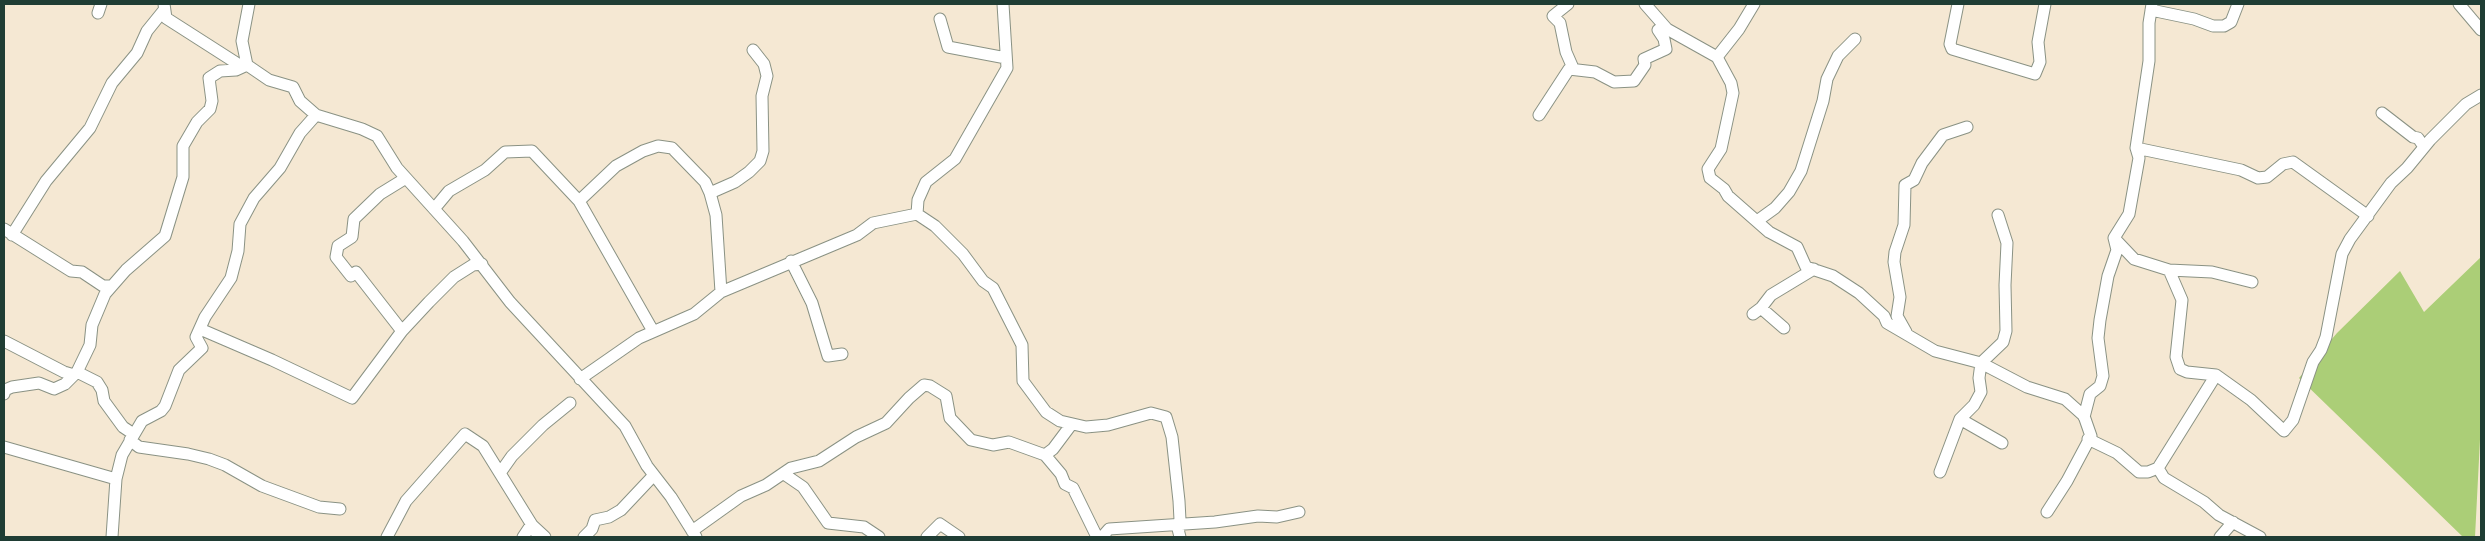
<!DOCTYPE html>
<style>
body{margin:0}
#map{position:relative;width:2485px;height:541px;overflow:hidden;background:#f5e8d3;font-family:Sriracha,sans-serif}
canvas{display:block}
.frame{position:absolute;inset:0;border:5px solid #1f3d34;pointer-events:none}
</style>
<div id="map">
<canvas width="2485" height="541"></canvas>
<div class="frame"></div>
</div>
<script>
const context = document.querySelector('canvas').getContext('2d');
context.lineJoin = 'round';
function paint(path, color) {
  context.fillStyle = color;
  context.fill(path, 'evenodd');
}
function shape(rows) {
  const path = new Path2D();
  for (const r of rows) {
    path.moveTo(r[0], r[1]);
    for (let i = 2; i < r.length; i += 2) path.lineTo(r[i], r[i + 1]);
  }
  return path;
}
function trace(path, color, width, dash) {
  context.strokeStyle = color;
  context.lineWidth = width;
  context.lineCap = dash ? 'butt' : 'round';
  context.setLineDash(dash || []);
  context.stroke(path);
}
paint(shape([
 [2481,257,2481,420,2475,537,2463,537,2299,378,2337,333,2400,271,2424,312]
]), '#abce77');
const minor = shape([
 [164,4,166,18,241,66],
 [249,4,242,41,247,65,269,80,293,87,300,101,316,115,362,129,377,136,397,168,463,241,510,302,625,426,647,466,671,497,696,537],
 [1568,4,1553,16,1560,23,1566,52,1573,68],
 [1645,4,1667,29,1717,57,1731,83,1733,93,1721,149,1708,169,1710,178,1724,189,1728,196,1769,232,1797,247,1806,267,1833,276,1859,293,1884,316,1887,323,1935,351,1981,363,2027,387,2065,399,2084,416,2091,436,2067,481,2047,512],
 [1958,4,1950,44,1952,49,2035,74,2040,62,2038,42,2045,4],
 [2459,4,2481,30],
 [2151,10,2194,19,2213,26,2224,26,2231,22,2238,4],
 [98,13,101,4],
 [940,19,948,47,1006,58],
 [1717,57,1739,29,1754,4],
 [2382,113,2413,137,2418,138,2424,147],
 [1539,115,1569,69,1595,72,1614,82,1634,81,1645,65,1644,59,1666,49,1664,39,1658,30,1667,29],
 [2136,148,2241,170,2258,178,2267,177,2283,164,2293,162,2368,216],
 [710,193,735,182,749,172,760,161,763,151,762,96,767,76,764,64,753,50],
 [579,201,653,331],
 [434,209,449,191,485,170,505,152,532,151,579,201,616,166,643,151,658,146,672,148,705,182,710,193,716,215,721,292],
 [917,214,918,200,926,182,955,159,1007,68,1003,4],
 [1757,221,1775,208,1789,192,1801,171,1823,101,1827,79,1838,56,1855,39],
 [4,229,71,271,82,272,103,286,111,286],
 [12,235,46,181,90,128,112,83,137,53,147,31,164,10],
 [2115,239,2134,259,2169,270,2212,272,2252,282],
 [791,261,812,303,828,356,842,354],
 [2169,270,2182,300,2176,357,2180,369,2187,372,2216,375,2251,400,2284,431,2293,420,2313,362,2321,350,2326,337,2342,254,2350,239,2391,183,2407,168,2430,140,2466,104,2481,95],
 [1761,308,1784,328],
 [1753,314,1761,308,1771,295,1814,269],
 [200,329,272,360,352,398,402,331,429,302,454,277,473,265,482,264],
 [402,331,356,272,351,276,336,257,338,246,352,237,354,219,380,194,406,178],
 [1906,332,1897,316,1900,297,1894,262,1895,252,1904,225,1905,185,1914,180,1922,163,1943,135,1967,127],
 [4,341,64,372,74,375],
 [77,372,97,382,102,390,104,401,123,427,132,433],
 [580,379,639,338,694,314,721,292,857,235,873,223,917,214,935,226,963,254,983,281,993,288,1022,345,1023,381,1046,412,1060,421,1086,427,1108,425,1151,413,1166,417,1172,437,1179,501,1180,520,1177,525,1180,537],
 [4,394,5,390,12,387,39,383,54,389,65,384,77,372,90,345,92,325,105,294,126,270,165,236,183,177,183,146,197,122,210,109,212,101,209,78,220,71,236,70,247,65],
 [2084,417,2090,394,2100,386,2103,376,2098,338,2100,320,2108,276,2117,250,2114,238,2129,214,2139,158,2136,148,2149,61,2149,23,2152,4],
 [1960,419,2002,443],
 [2088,439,2117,453,2139,472,2148,472,2158,468,2216,375],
 [130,440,139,447,188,454,209,459,225,465,262,486,319,507,340,509],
 [4,447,116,479],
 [1045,455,1053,449,1071,425],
 [2158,468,2164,478,2204,502,2219,515,2260,537],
 [1940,472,1960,419,1974,405,1981,392,1979,378,1981,363,2003,342,2006,331,2005,285,2007,243,1998,215],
 [500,473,512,456,543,425,570,403],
 [784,474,803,487,828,523,864,527,879,537],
 [692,531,741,496,766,485,791,468,819,461,856,437,886,423,909,398,924,385,930,386,946,396,950,418,971,440,993,445,1009,442,1045,455,1061,474,1065,484,1073,488,1097,537],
 [112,537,116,479,122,455,142,421,161,411,165,406,179,370,202,348,196,337,205,317,231,278,238,251,240,224,254,198,280,168,300,133,316,115],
 [387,537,406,501,465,434,483,446,532,525,545,537],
 [523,537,529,528,538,533],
 [584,537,592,529,595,520,609,517,621,510,654,475],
 [927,537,940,524,959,537],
 [1102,537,1109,529,1215,522,1258,516,1277,517,1299,512],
 [2220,537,2233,522]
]);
trace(minor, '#8a9284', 13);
trace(minor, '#fff', 11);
</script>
